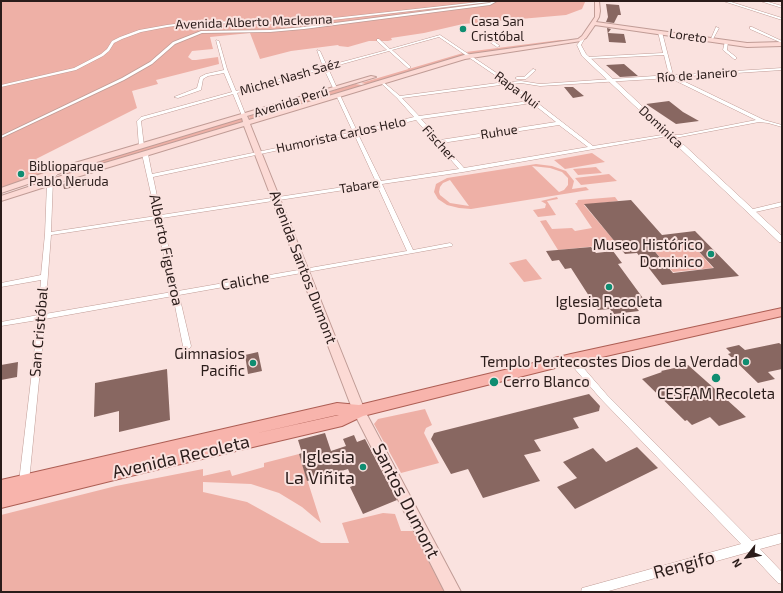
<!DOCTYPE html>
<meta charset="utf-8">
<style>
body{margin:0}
#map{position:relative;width:783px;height:593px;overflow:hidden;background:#fae2df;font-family:"Exo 2",sans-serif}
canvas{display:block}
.frame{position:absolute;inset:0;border:2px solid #2a1c1a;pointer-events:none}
.north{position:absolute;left:727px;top:537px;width:40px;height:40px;-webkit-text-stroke:3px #fae2df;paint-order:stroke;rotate:239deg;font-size:11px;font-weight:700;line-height:16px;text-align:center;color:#2a1c1a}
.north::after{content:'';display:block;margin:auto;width:14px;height:18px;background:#2a1c1a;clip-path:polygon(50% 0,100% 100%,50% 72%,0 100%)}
</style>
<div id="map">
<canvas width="783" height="593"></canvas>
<div class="frame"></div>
<div class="north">N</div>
</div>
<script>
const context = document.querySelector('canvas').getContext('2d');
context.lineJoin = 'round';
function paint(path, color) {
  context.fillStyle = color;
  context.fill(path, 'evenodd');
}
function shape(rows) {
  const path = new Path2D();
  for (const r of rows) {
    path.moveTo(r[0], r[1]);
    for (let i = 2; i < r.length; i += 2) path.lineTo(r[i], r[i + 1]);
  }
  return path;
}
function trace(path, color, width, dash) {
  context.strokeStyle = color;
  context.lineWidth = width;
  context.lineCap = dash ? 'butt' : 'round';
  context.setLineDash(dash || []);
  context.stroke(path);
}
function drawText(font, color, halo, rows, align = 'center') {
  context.font = font + ' "Exo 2",sans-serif';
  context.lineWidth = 4;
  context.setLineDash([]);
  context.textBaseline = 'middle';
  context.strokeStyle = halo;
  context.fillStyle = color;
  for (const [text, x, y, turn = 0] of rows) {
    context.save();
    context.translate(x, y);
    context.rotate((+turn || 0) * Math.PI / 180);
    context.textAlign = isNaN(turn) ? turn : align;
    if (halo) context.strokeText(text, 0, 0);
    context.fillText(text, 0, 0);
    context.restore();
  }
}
paint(shape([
 [1,1,584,1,585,2,582,9,566,15,463,24,424,33,391,38,392,40,388,41,369,41,348,47,339,46,338,45,291,51,260,59,250,33,210,37,213,49,192,51,188,57,192,60,196,60,218,57,219,64,156,80,158,84,132,91,137,108,36,159,50,171,1,188],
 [560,40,570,40,470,54,466,52],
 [463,53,466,56,366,85,366,84,361,83],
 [355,84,362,85,360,87,250,120,249,116],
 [241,118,243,122,70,174,62,175,60,173,65,170],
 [592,153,605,162,565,169,554,160],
 [536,164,552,166,566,171,574,181,572,189,586,187,589,190,471,209,459,208,447,205,438,199,434,192,436,184,447,178],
 [532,166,550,168,562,172,568,178,568,185,564,190,559,192],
 [450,180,469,206,450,203,440,195,439,192,440,187,443,183],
 [596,167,602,173,578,175,573,169],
 [609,174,617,181,581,185,575,178],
 [557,197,558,199,547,201,556,215,538,217,533,210,545,208,546,204,541,201],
 [615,197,618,201,584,205,617,244,558,250,540,221,546,220,552,229,572,228,575,231,592,228,575,203,577,203,578,200],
 [691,243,713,268,673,272,652,248],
 [526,259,542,279,524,282,509,263],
 [425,409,432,425,426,428,424,433,439,463,401,473,374,424,378,419],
 [299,454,321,523,302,507,279,493,251,484,203,482,203,492,247,502,321,543,349,543,342,523,383,513,395,514,401,531,415,531,445,592,1,592,1,515,116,486,203,469,203,476,230,470,232,476,264,467,264,463]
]), '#eeb0a6');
paint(shape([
 [606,4,619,5,621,15,618,15,614,23,606,22,608,17],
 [607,28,611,29,608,33,624,34,626,43,609,42],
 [624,64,638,76,620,77,606,65],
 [564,87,573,87,584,96,573,98],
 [669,101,683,112,699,121,676,124,646,104],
 [87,177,88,185,64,189,63,184],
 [631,200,662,235,695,231,739,276,662,285,637,253,625,254,584,204],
 [691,243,714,268,673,273,651,247],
 [591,247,596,253,613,251,622,263,618,264,648,305,635,306,639,311,614,314,610,309,598,310,571,268,565,269,559,260,552,261,546,251],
 [779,343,782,345,782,369,768,372,775,379,758,383,728,354,731,353,726,348,739,345,745,350],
 [258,352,262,371,248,374,245,355],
 [18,362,17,377,1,380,1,365],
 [688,365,715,389,746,417,719,426,710,417,692,425,687,420,685,421,642,379,662,372,661,371],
 [167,369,170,420,119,432,119,411,94,417,95,383],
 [589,394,600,406,599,411,573,418,579,428,534,440,541,451,524,455,540,481,483,498,468,469,451,474,431,439,434,433],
 [325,433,331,451,346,446,343,439,354,435,357,442,365,439,397,500,363,514,350,487,355,485,348,469,307,481,299,454,302,453,298,440],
 [637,447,658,468,575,509,557,487,577,478,563,462,593,448,606,462]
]), '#886761');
const pedestrian = shape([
 [494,1,497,1,490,5,304,29,270,32,202,33,175,44,152,64,124,80,1,138,1,136,122,78,150,62,173,42,201,31,270,30,304,27,489,3,494,1]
]);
const minor = shape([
 [488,1,499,1,306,23,262,24,198,23,167,27,141,32,122,39,114,43,109,51,103,56,76,70,1,87,1,85,74,68,101,54,107,49,112,41,120,37,139,30,167,25,198,21,262,22,306,21,488,1],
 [723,1,728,1,782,18,782,20,723,1],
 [760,1,765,1,782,6,782,8,760,1],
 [716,27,719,28,712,41,710,41,716,27],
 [750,27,752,27,782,41,782,43,750,29,750,27],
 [660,31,662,32,673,75,782,68,782,70,675,77,764,120,782,125,782,127,768,123,759,122,680,137,662,137,463,172,382,184,413,250,450,243,453,245,452,246,179,295,191,346,190,348,187,349,184,348,183,346,173,296,45,319,29,482,27,485,24,486,21,485,19,482,38,320,1,326,1,322,38,315,41,280,1,287,1,283,41,275,45,234,47,183,28,184,25,182,26,181,40,179,47,180,49,175,56,170,60,170,61,171,54,177,53,180,51,232,156,216,142,154,143,153,148,154,152,174,353,132,336,95,338,94,340,95,357,131,414,117,397,98,381,83,381,81,382,81,400,96,505,82,439,37,392,50,410,66,410,68,408,68,389,51,328,68,337,88,337,89,333,88,324,69,237,93,246,116,246,117,242,116,233,94,145,119,141,121,144,146,139,147,137,121,141,117,232,92,224,73,208,76,203,79,201,90,178,98,174,97,197,88,200,77,206,74,224,70,216,40,219,41,227,69,236,91,323,67,317,50,320,51,327,66,387,50,377,41,377,39,379,39,390,49,440,35,510,82,521,81,540,84,669,75,664,55,587,59,585,58,587,57,663,53,658,32,660,31],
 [670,78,756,120,680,135,662,135,593,146,513,84,521,83,540,86,670,78],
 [508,84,529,101,419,116,402,98,508,84],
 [532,103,556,122,440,140,421,119,532,103],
 [416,120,459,169,381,181,358,134,416,120],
 [559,125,588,147,464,168,442,143,559,125],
 [354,134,376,182,161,215,153,177,354,134],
 [377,185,407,251,178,291,162,218,377,185],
 [156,219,172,292,45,314,51,235,156,219],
 [482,35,484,35,500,46,497,47,482,37,482,35],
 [725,41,728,42,727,50,736,57,736,59,734,59,723,50,725,41],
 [533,69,536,70,526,79,517,79,515,78,517,77,524,77,533,69],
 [782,202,782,206,751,213,748,211,749,210,782,202],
 [571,356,574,357,607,395,752,541,782,533,782,543,760,549,782,572,782,584,778,583,749,552,605,592,581,592,582,588,586,587,741,544,601,399,568,361,567,359,568,357,571,356]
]);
const tertiary = shape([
 [583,37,585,38,581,45,586,54,782,236,782,242,779,242,582,56,577,45,583,37]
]);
const secondary = shape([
 [595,1,599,1,600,11,599,17,596,22,747,43,782,42,782,46,747,47,595,25,586,38,581,41,465,59,250,124,365,411,461,592,445,592,353,411,244,126,67,180,1,201,1,196,61,176,243,122,242,118,67,171,1,193,1,188,61,167,371,76,376,77,247,116,249,120,464,55,578,39,582,36,595,17,595,1]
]);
const primary = shape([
 [782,308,782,316,571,364,363,416,342,426,151,471,1,508,1,480,337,403,359,405,571,354,782,308],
 [337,415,339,415,253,434,337,415]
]);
trace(pedestrian, '#c09c96', 1.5);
trace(minor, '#c09c96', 1);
trace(tertiary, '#c09c96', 1);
trace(secondary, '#c09c96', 2);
trace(primary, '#ad5e54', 2);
paint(pedestrian, '#fff');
paint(minor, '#fff');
paint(tertiary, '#fff');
paint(secondary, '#fcdad5');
paint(primary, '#f8b4ac');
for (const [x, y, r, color] of [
 [463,29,4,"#0f8d71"],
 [21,174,4,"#0f8d71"],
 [711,254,4,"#0f8d71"],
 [609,287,4,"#0f8d71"],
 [746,362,4,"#0f8d71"],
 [253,363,4,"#0f8d71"],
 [716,378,5,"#0f8d71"],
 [494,382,5,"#0f8d71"],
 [363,467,4,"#0f8d71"]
]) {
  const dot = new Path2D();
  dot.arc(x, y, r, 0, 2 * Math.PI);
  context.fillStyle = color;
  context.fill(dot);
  trace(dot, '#fae2df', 1.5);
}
drawText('13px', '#2a1c1a', '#fae2df', [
 ["Avenida Alberto Mackenna",254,22,-2],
 ["Loreto",688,36,8],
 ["Río de Janeiro",697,75,-4],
 ["Michel Nash Saéz",290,77,-16],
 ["Rapa Nui",517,90,37],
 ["Avenida Perú",291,102,-17],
 ["Dominica",661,127,43],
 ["Ruhue",499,132,-9],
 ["Humorista Carlos Helo",341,135,-12],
 ["Fischer",439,143,48],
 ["Tabare",359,186,-9]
]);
drawText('13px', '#2a1c1a', '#fae2df', [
 ["Casa San",471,22],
 ["Cristóbal",471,37],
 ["Biblioparque",29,167],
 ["Pablo Neruda",29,182]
], 'left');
drawText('15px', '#2a1c1a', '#fae2df', [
 ["Museo Histórico",703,245],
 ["Dominico",703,262],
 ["Iglesia Recoleta",609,302,"center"],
 ["Dominica",609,319,"center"],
 ["Gimnasios",245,354],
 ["Pacific",245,371],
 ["Templo Pentecostes Dios de la Verdad",738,362],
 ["Cerro Blanco",503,382,"left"],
 ["CESFAM Recoleta",716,394,"center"]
], 'right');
drawText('15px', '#2a1c1a', '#fae2df', [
 ["Alberto Figueroa",166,250,78],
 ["Avenida Santos Dumont",303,267,69],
 ["Caliche",245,281,-10],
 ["San Cristóbal",39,332,-85]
]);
drawText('18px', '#2a1c1a', '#fae2df', [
 ["Avenida Recoleta",181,457,-13],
 ["Santos Dumont",406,501,63],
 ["Rengifo",684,565,-15]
]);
drawText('18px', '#2a1c1a', '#fae2df', [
 ["Iglesia",355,457],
 ["La Viñita",355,478]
], 'right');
</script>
